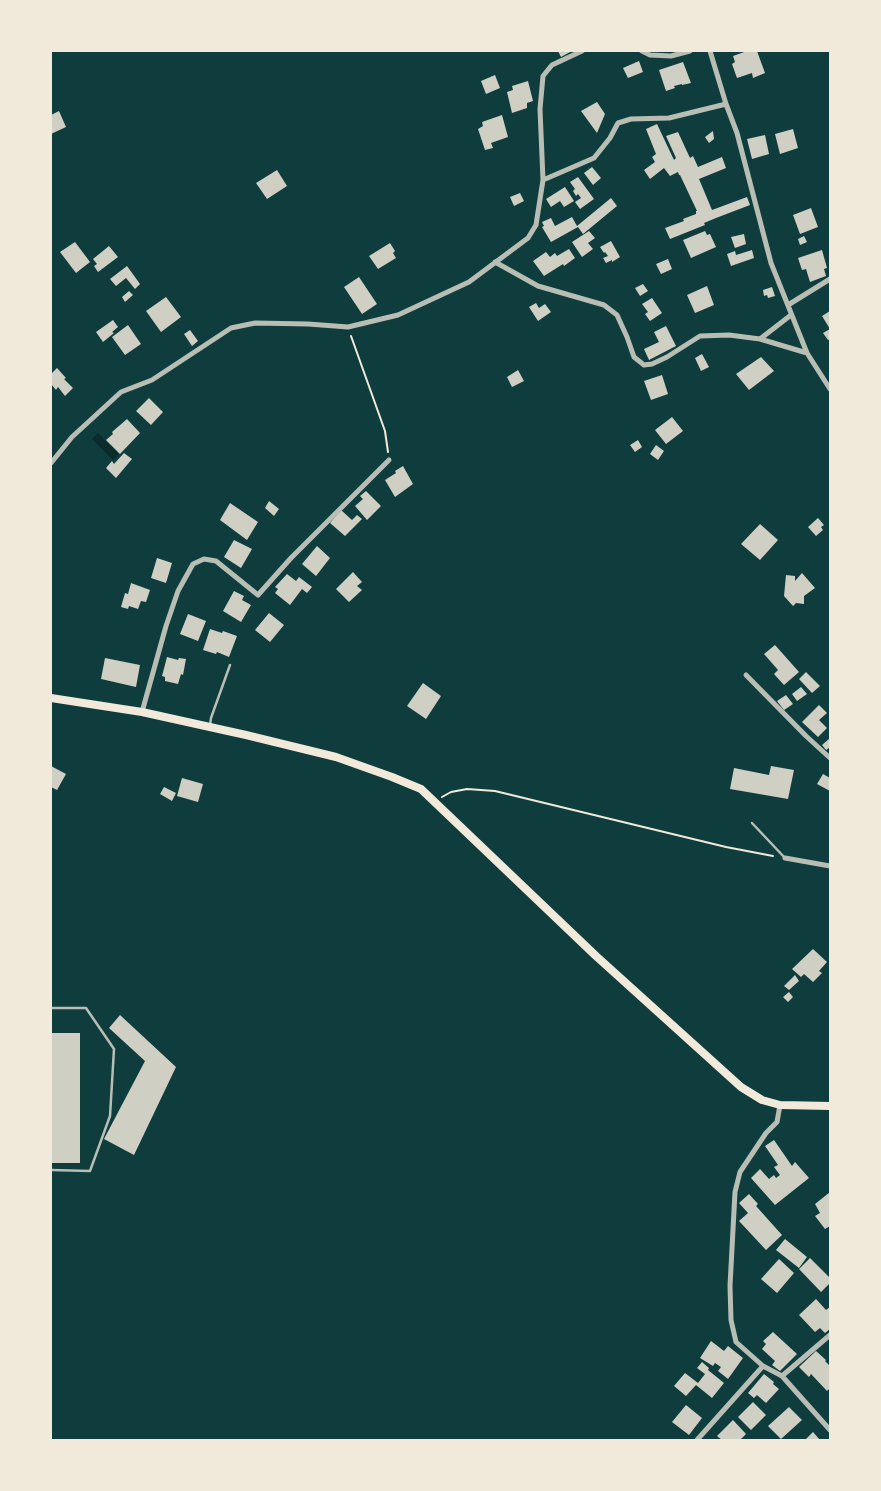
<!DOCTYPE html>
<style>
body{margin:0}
#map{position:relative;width:881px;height:1491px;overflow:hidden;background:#0f3d3e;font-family:"Source Sans 3",sans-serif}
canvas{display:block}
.frame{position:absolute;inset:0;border:52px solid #f1e9da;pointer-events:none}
</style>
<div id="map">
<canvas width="881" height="1491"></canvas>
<div class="frame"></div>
</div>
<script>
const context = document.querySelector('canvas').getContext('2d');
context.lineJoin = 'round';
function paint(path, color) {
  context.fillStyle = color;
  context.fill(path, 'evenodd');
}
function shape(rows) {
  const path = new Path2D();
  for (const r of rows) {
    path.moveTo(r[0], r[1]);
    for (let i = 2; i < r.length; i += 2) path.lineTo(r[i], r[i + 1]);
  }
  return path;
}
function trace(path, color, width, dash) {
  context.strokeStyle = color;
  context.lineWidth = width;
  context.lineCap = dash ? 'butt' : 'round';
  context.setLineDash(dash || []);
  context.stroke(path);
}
paint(shape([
 [98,433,119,454,113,460,92,439]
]), '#0a2a2b');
paint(shape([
 [558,51,572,51,561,57],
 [747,51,757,51,765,73,753,78,752,73,737,78,732,64,735,62,733,56],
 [639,61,643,72,628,78,623,68],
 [683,62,691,83,682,85,682,84,674,86,675,88,666,91,659,70],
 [495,75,500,88,486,94,481,81],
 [528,81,533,101,527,103,527,108,512,113,507,92,513,90,512,86],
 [597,102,605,114,597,133,581,111],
 [59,111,66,127,51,134,51,115],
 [502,115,508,137,491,143,493,148,485,150,478,129,483,126,482,122],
 [657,124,674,160,676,158,666,136,678,132,690,158,693,156,698,167,722,157,726,168,699,179,712,210,747,197,750,205,716,218,704,223,705,225,670,239,665,228,684,221,683,219,696,214,696,211,697,211,680,175,679,175,678,172,670,176,664,168,650,179,644,170,655,162,652,157,656,154,646,129],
 [793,129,798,148,780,154,775,134],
 [713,131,714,139,709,143,705,137],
 [765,135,769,154,752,159,747,139],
 [592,167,601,178,593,185,584,173],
 [277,170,287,186,267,199,256,183],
 [578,177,594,199,580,209,575,202,581,198,578,194,576,196,573,191,575,189,570,182],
 [565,187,574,201,564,207,560,201,551,207,546,199],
 [520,193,524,201,514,206,510,197],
 [611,198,617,206,583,234,578,227,551,242,542,227,544,226,542,222,551,218,555,226,572,217,577,226],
 [811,208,818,227,800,234,793,215],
 [589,231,595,238,588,243,593,249,582,257,572,242],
 [705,231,707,235,710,234,716,247,691,258,683,240],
 [744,234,746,244,735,248,731,237],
 [804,236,807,242,800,245,798,239],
 [611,241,620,257,612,262,612,260,606,263,603,258,608,256,605,252,604,253,600,247],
 [75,242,90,262,76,273,60,252],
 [390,243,395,251,393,253,396,258,378,269,369,256],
 [109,246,118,257,98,272,94,266,97,264,93,259],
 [569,249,575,258,564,266,563,264,544,276,533,261,546,252,550,257,555,253,557,256],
 [752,250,754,258,731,266,727,254,735,251,736,255],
 [822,250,827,268,824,269,826,276,810,282,806,269,802,270,798,258],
 [668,259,672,269,661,274,656,264],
 [127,266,140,284,135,289,126,278,116,286,110,279],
 [359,277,377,304,362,314,344,287],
 [643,284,648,291,640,296,635,288],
 [707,286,714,305,695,313,687,295],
 [772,287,775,296,768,298,767,295,764,296,763,290],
 [129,291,133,295,125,302,122,297],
 [166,297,181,317,161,332,146,311],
 [652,298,662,313,650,321,645,314,648,312,642,304],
 [536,303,539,308,545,304,551,312,538,321,529,307],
 [830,311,830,329,822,316],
 [113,320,118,327,112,332,114,333,103,342,96,332],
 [128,325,141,344,125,355,112,337],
 [666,326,676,346,649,360,644,349,659,342,654,332],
 [830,329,830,339,828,340,823,333],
 [190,330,198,341,192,346,184,334],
 [702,354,709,367,701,371,695,358],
 [761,357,774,371,749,390,736,374],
 [57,368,66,378,64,379,73,388,65,396,58,387,56,390,51,384,51,374],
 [518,370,524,381,512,387,507,377],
 [662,375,668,394,651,400,644,381],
 [149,398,163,412,151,425,136,411],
 [672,417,683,431,666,444,655,430],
 [127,419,140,433,120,454,106,440,113,434,112,432],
 [638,440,642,447,635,452,630,445],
 [656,445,664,451,658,460,650,454],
 [124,453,132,459,116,478,106,468,112,461,114,464],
 [403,466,413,484,395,497,385,480,396,473,395,471],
 [366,491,381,506,367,520,355,506,363,499,360,496],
 [269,501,279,509,274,516,265,508],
 [230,503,258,522,247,540,220,520],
 [341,510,352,520,357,515,362,519,345,536,330,523],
 [818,518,824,525,821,527,823,530,816,536,808,527],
 [760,524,778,540,760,560,741,544],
 [234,540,252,549,241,568,224,557],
 [317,546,330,558,316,576,302,564],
 [157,558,172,563,166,583,151,578],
 [353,572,362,582,357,586,362,590,349,602,336,589],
 [802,573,815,588,804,596,804,604,796,603,793,606,784,596,786,575,795,576,795,581],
 [287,574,296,581,299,577,312,587,307,593,302,589,290,605,275,593,278,589,275,587],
 [131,583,150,590,146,602,141,601,138,609,129,606,128,609,121,607,125,593,128,594],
 [234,591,244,596,242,600,251,605,241,622,223,611],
 [269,613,284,625,270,642,255,630],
 [188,614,206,621,198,641,180,634],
 [210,629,222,633,223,631,237,636,229,657,217,652,216,654,203,650],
 [775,645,799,672,784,685,774,674,778,670,764,654],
 [167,657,178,660,179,658,186,659,183,675,181,674,178,684,165,681,165,677,162,676],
 [105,658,140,665,136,687,101,679],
 [806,672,820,686,812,693,799,679],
 [423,683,441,696,426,719,407,706],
 [801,687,807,694,797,701,792,694],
 [786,695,793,704,784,710,777,701],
 [819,705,827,713,819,720,827,728,818,737,802,722],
 [830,738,830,750,829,748,826,750,822,745],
 [51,766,66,774,57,790,51,787],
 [771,766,794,770,788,799,730,789,734,768,769,775],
 [823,774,830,778,830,791,817,784],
 [182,778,203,784,198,802,177,796],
 [164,787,176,793,172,801,160,794],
 [813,949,827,962,819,971,822,973,813,982,804,974,801,977,792,969],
 [795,975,799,981,789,990,784,986],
 [789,992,793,997,788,1002,783,997],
 [120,1015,176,1067,134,1155,104,1139,145,1061,109,1028],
 [51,1033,80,1033,80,1163,51,1163],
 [774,1140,792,1166,795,1162,809,1178,775,1205,751,1178,760,1169,769,1179,774,1175,776,1178,780,1175,774,1167,778,1165,765,1146],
 [830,1192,830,1226,825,1229,815,1216,820,1213,815,1204],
 [749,1194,758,1204,756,1206,782,1235,766,1250,739,1221,748,1213,739,1203],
 [785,1239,807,1257,799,1268,776,1250],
 [810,1258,830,1278,830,1283,821,1292,799,1269],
 [779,1259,794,1273,777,1293,761,1279],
 [816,1299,826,1310,830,1307,830,1329,825,1333,820,1328,815,1332,799,1315],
 [773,1332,797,1354,780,1371,772,1365,775,1361,762,1349,766,1344,763,1341],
 [711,1341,724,1351,728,1346,743,1358,728,1379,718,1371,721,1367,715,1363,713,1366,700,1358],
 [816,1351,826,1360,825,1361,830,1366,830,1388,827,1391,811,1374,809,1377,799,1367],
 [702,1362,709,1368,708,1370,724,1383,712,1398,696,1385,686,1396,674,1386,685,1373,698,1383,705,1374,697,1368],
 [764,1374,774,1382,773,1384,779,1389,766,1403,757,1395,754,1398,748,1393],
 [753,1402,766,1415,751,1430,738,1417],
 [686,1405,702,1418,689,1435,672,1422],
 [789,1407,802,1420,781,1439,768,1426],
 [733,1420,746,1434,740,1440,722,1440,717,1436],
 [813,1432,820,1440,805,1440]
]), '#cfcfc3');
trace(shape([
 [351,336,385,431,388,452],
 [442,797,451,792,467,789,495,791,726,847,773,856]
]), '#f1e9da', 2);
trace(shape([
 [210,725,211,718,230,665],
 [752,823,785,858],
 [51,1008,86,1008,114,1049,110,1116,90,1171,51,1170]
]), '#b8beb3', 2.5);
trace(shape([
 [642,51,650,55,671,56,690,51],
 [710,51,726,104,737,133,771,263,807,353,830,389],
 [543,180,540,109,543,76,552,65,582,51],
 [495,262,538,286,604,305,617,315,627,337,634,357,644,365,652,364,667,357,700,336,729,335,760,339,807,353],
 [788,305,830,279],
 [760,339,791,315],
 [51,463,72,437,121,392,152,380,231,328,255,323,308,324,348,327,398,315,469,282,528,238,536,225,543,180,594,158,610,138,618,123,631,119,669,118,726,104],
 [746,675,806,736,830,758],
 [142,712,166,626,178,591,193,564,204,559,216,561,258,595,291,558,389,460],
 [785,858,830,866],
 [780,1105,777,1122,766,1133,740,1172,735,1192,730,1286,731,1320,736,1342,763,1366,782,1376,830,1430],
 [782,1376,830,1335],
 [697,1440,763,1366]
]), '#b8beb3', 5);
trace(shape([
 [51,698,142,712,246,735,336,757,392,777,421,789,596,956,741,1087,762,1100,780,1105,830,1106]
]), '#f1e9da', 8);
</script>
